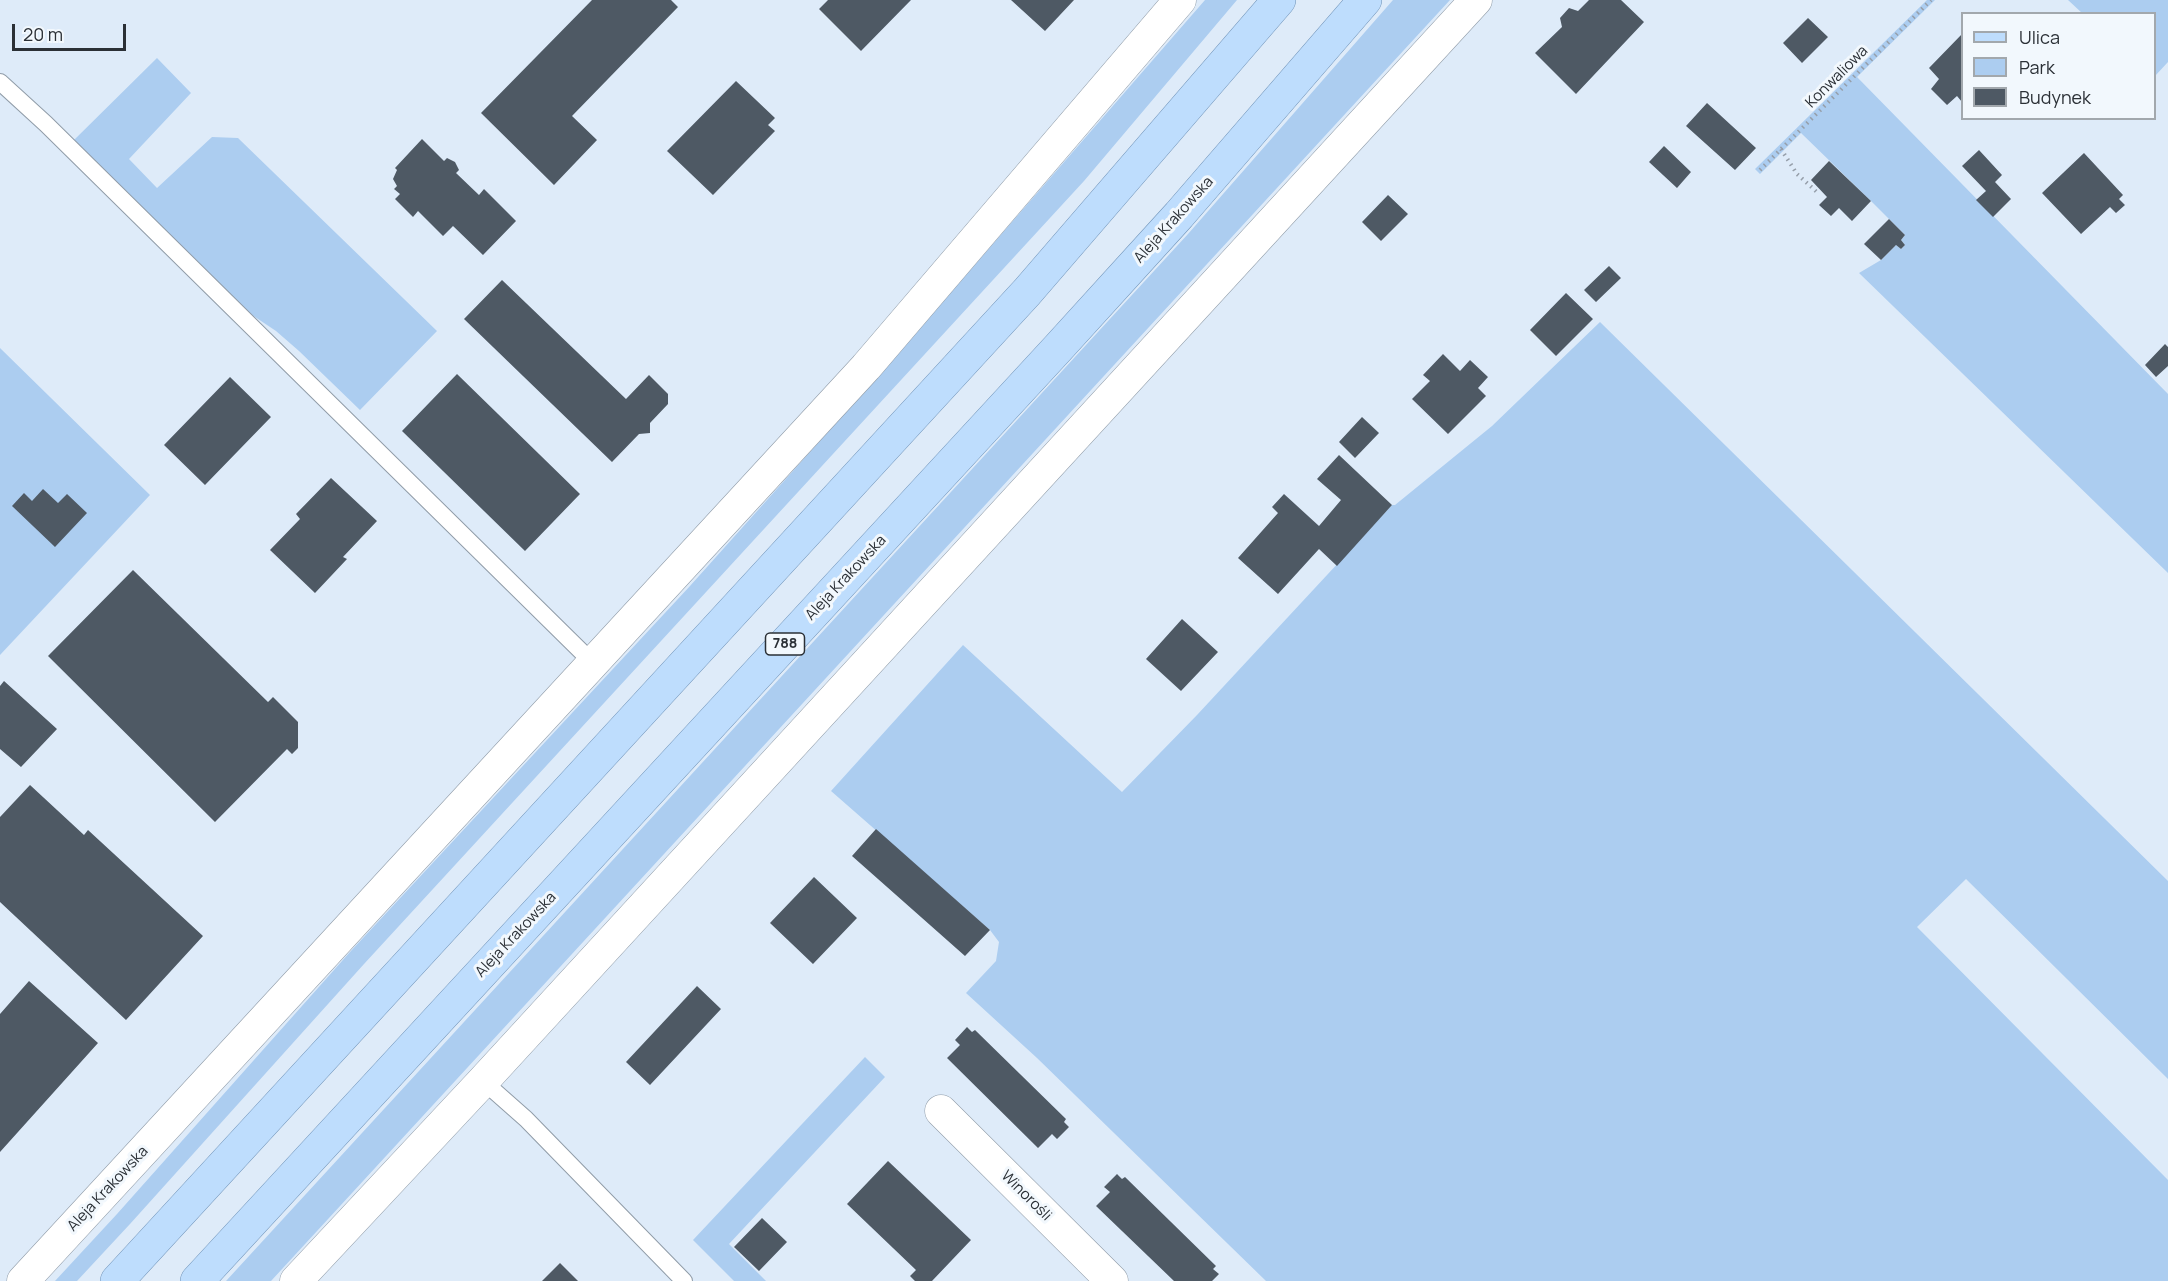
<!DOCTYPE html>
<meta charset="utf-8">
<style>
body{margin:0}
#map{position:relative;width:2168px;height:1281px;overflow:hidden;background:#deebf9;font-family:Manrope,sans-serif}
canvas{display:block}
.legend{position:absolute;left:1961px;top:12px;width:195px;height:108px;box-sizing:border-box;background:#f2f8fd;border:2px solid #a2a8ad;margin:0;padding:8px 10px;list-style:none;font-size:18px;color:#2b3036}
.legend li{display:flex;align-items:center;gap:12px;height:30px}
.legend b{width:30px;border:2px solid #a2a8ad}
.scale{position:absolute;left:12px;top:24px;width:114px;height:27px;box-sizing:border-box;border:3px solid #2b3036;border-top:0;padding-left:8px;font-size:18px;line-height:21px;white-space:nowrap;color:#2b3036;-webkit-text-stroke:4px #f2f8fd;paint-order:stroke}
</style>
<div id="map">
<canvas width="2168" height="1281"></canvas>
<ul class="legend">
<li><b style="height:8px;background:#beddfd"></b>Ulica</li>
<li><b style="height:16px;background:#accdf0"></b>Park</li>
<li><b style="height:16px;background:#4e5964"></b>Budynek</li>
</ul>
<div class="scale">20 m</div>
</div>
<script>
const context = document.querySelector('canvas').getContext('2d');
context.lineJoin = 'round';
function paint(path, color) {
  context.fillStyle = color;
  context.fill(path, 'evenodd');
}
function shape(rows) {
  const path = new Path2D();
  for (const r of rows) {
    path.moveTo(r[0], r[1]);
    for (let i = 2; i < r.length; i += 2) path.lineTo(r[i], r[i + 1]);
  }
  return path;
}
function trace(path, color, width, dash) {
  context.strokeStyle = color;
  context.lineWidth = width;
  context.lineCap = dash ? 'butt' : 'round';
  context.setLineDash(dash || []);
  context.stroke(path);
}
function drawText(font, color, halo, rows, align = 'center') {
  context.font = font + ' Manrope,sans-serif';
  context.lineWidth = 6;
  context.setLineDash([]);
  context.textBaseline = 'middle';
  context.strokeStyle = halo;
  context.fillStyle = color;
  for (const [text, x, y, turn = 0] of rows) {
    context.save();
    context.translate(x, y);
    context.rotate((+turn || 0) * Math.PI / 180);
    context.textAlign = isNaN(turn) ? turn : align;
    if (halo) context.strokeText(text, 0, 0);
    context.fillText(text, 0, 0);
    context.restore();
  }
}
paint(shape([
 [1205,0,1237,0,1084,181,364,964,130,1224,77,1281,55,1281,117,1214,350,952,690,586,878,376],
 [1393,0,1450,0,271,1281,226,1281,1188,234],
 [1927,0,1935,0,1857,77,2168,394,2168,573,1859,273,1881,260,1896,245,1901,249,1905,245,1901,240,1905,235,1871,201,1801,133,1760,174,1755,169],
 [2068,0,2168,0,2168,62,2155,76,2154,14,2082,13],
 [157,58,191,93,129,159,157,188,212,137,238,138,437,331,360,410,299,351,276,331,249,313,74,140],
 [1600,322,2168,881,2168,1079,1966,879,1917,927,2168,1180,2168,1281,1266,1281,1037,1058,966,993,996,961,999,942,990,930,831,791,963,645,1122,792,1197,715,1392,505,1395,505,1492,426],
 [0,348,150,495,0,655],
 [865,1057,885,1077,729,1244,766,1281,734,1281,693,1240]
]), '#accdf0');
paint(shape([
 [592,0,671,0,678,7,572,116,597,140,554,185,481,113],
 [828,0,911,0,861,51,819,9],
 [1011,0,1074,0,1045,31],
 [1589,0,1621,0,1644,22,1576,94,1535,53,1562,27,1560,18,1569,8,1578,11],
 [1808,18,1828,37,1802,63,1783,43],
 [1962,34,1962,102,1957,96,1947,105,1931,89,1939,79,1929,68],
 [736,81,775,118,768,125,775,131,713,195,667,151],
 [1707,103,1756,148,1735,170,1686,126],
 [422,139,444,161,447,158,455,162,459,170,456,173,479,195,484,189,516,221,483,255,453,226,443,236,418,211,413,217,395,199,400,194,394,189,397,186,393,179,397,170,395,168],
 [1664,146,1691,172,1677,188,1649,162],
 [1979,150,2002,175,1995,182,2011,199,1993,217,1976,200,1986,191,1962,166],
 [2084,153,2123,195,2119,199,2125,205,2116,213,2110,207,2081,234,2042,193],
 [1829,161,1871,201,1852,221,1839,208,1831,216,1819,205,1827,197,1811,180],
 [1388,195,1408,214,1381,241,1362,222],
 [1889,219,1905,235,1901,240,1905,245,1901,249,1896,245,1881,260,1864,244],
 [1609,266,1621,278,1596,302,1584,290],
 [502,280,626,399,649,375,668,394,668,404,650,423,650,433,639,434,612,462,464,319],
 [1566,293,1593,319,1556,356,1530,330],
 [2165,344,2168,347,2168,366,2156,377,2145,365],
 [1443,354,1460,371,1470,360,1488,377,1478,388,1486,396,1448,434,1412,399,1430,381,1423,375],
 [457,374,580,494,525,551,402,431],
 [230,377,271,417,205,485,164,445],
 [1362,417,1379,433,1355,458,1339,442],
 [1339,455,1392,505,1337,566,1319,549,1278,594,1238,558,1278,513,1272,507,1284,494,1319,526,1341,500,1317,479],
 [331,478,377,521,343,557,347,559,315,593,270,550,300,519,296,514],
 [43,489,58,503,67,494,87,513,55,547,12,506,24,493,32,501],
 [133,570,268,702,273,697,298,722,298,748,292,754,287,749,215,822,48,656],
 [1182,619,1218,652,1181,691,1146,659],
 [4,681,57,729,21,767,0,749,0,686],
 [30,785,84,835,88,830,203,936,126,1020,0,902,0,817],
 [876,829,990,930,965,956,852,856],
 [814,877,857,918,813,964,770,923],
 [29,981,98,1043,0,1152,0,1014],
 [697,986,721,1009,650,1085,626,1062],
 [967,1027,972,1032,975,1030,1066,1119,1064,1122,1069,1127,1057,1139,1052,1134,1038,1148,947,1058,960,1045,955,1040],
 [888,1161,971,1240,932,1281,915,1281,910,1276,916,1270,847,1204],
 [1117,1174,1122,1179,1125,1177,1216,1266,1213,1269,1219,1274,1212,1281,1174,1281,1096,1206,1110,1192,1104,1187],
 [762,1218,787,1242,759,1271,734,1247],
 [560,1263,578,1281,542,1281]
]), '#4e5964');
const service = shape([
 [0,82,46,124,593,663],
 [483,1081,526,1119,684,1281]
]);
const minor = shape([
 [941,1111,1112,1281],
 [23,1281,866,367,1180,0],
 [296,1281,483,1081,1476,0]
]);
const primary = shape([
 [117,1281,1027,292,1279,0],
 [197,1281,1059,347,1179,215,1365,0]
]);
trace(service, '#909ca8', 18);
trace(minor, '#909ca8', 33);
trace(primary, '#6f92b7', 34);
trace(shape([
 [1781,149,1797,174,1819,194],
 [1760,170,1931,0]
]), '#969faa', 4, [1.5, 4.5]);
trace(service, '#fff', 16);
trace(minor, '#fff', 32);
trace(primary, '#beddfd', 33);
for (const [x, y, w] of [
 [785,644,39]
]) {
  const box = new Path2D();
  box.roundRect(x - w / 2, y - 11, w, 22, 4.5);
  context.fillStyle = '#f2f8fd';
  context.fill(box);
  trace(box, '#2b3036', 1.5);
}
drawText('bold 14px', '#2b3036', null, [
 ["788",785,644]
]);
drawText('15px', '#2b3036', '#f2f8fd', [
 ["Konwaliowa",1837,77,-45],
 ["Aleja Krakowska",1174,220,-48],
 ["Aleja Krakowska",846,578,-47],
 ["Aleja Krakowska",516,935,-47],
 ["Aleja Krakowska",108,1189,-47],
 ["Winorośli",1026,1196,45]
]);
</script>
